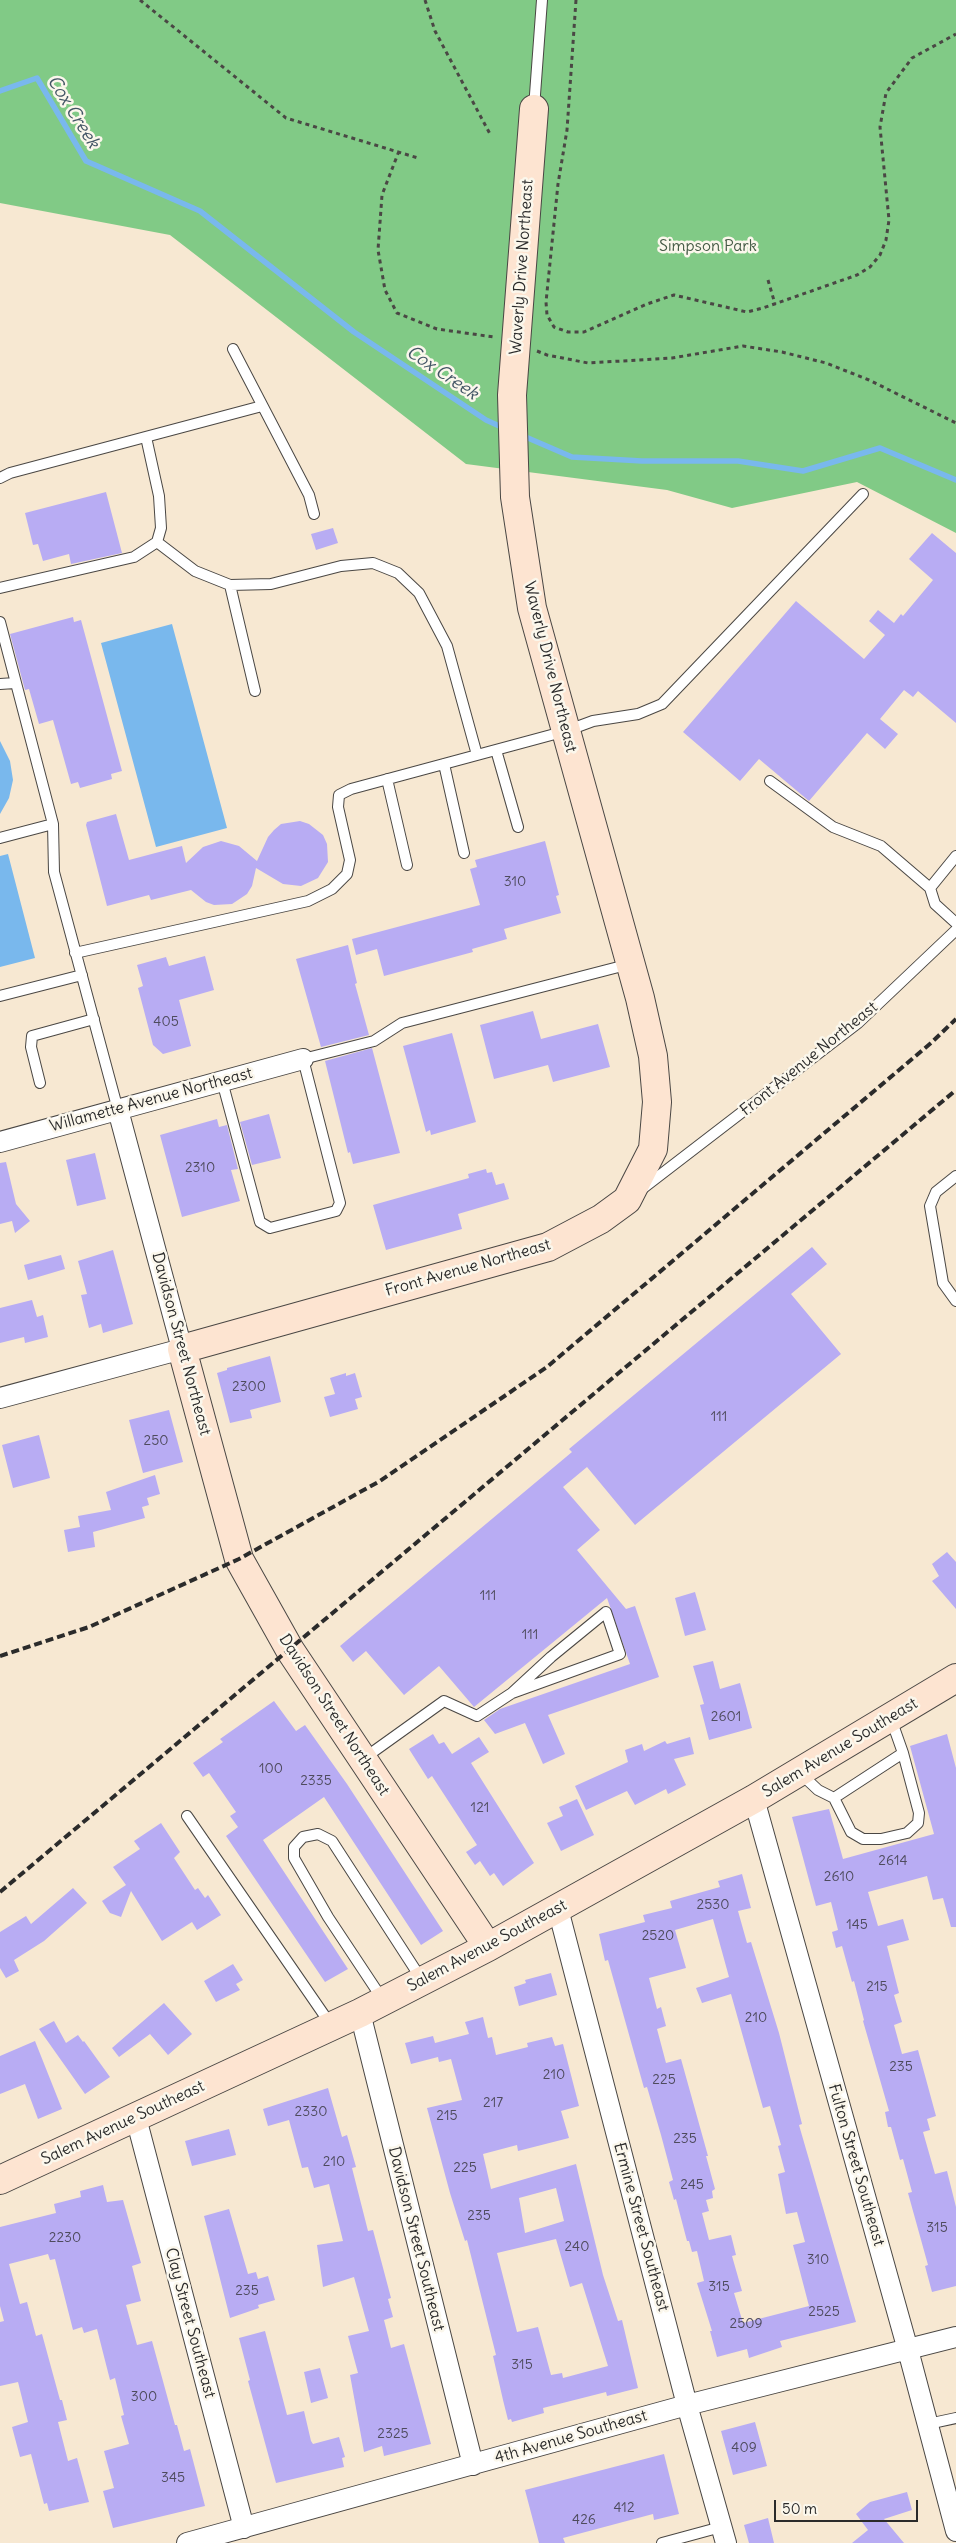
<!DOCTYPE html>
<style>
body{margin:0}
#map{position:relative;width:956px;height:2543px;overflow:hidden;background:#f7e8d2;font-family:Delius,sans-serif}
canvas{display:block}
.scale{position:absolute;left:774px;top:2500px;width:144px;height:22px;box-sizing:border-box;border:2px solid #2b2b2b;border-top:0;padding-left:6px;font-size:15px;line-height:18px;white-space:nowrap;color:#2b2b2b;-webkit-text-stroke:4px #fbf7ec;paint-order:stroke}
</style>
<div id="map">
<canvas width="956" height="2543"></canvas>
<div class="scale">50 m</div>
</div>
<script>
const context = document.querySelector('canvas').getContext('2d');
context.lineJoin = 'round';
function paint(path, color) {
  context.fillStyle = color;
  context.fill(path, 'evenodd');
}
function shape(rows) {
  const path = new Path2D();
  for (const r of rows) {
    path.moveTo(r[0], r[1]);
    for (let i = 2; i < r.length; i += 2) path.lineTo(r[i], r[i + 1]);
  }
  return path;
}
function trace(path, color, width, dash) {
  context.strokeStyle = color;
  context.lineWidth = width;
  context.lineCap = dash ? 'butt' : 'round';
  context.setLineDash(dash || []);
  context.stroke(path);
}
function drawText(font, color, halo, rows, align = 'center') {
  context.font = font + ' Delius,sans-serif';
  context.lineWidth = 5;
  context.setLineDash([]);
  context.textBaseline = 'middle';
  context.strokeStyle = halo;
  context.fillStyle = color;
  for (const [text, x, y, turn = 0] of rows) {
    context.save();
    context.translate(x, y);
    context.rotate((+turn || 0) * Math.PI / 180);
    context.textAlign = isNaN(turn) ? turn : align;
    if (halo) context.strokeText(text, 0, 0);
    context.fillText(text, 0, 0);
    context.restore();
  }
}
paint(shape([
 [0,0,956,0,956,533,857,482,732,508,667,490,466,464,170,235,0,203]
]), '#81ca86');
paint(shape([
 [172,624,227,828,156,847,101,643],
 [0,741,10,761,13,780,9,798,0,814],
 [8,854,35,958,0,967,0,856]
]), '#79b8ed');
trace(shape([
 [0,91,37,78,86,161,200,211,354,332,486,420,506,429],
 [521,435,572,457,642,461,738,461,803,471,880,448,956,480]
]), '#79b8ed', 5.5);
paint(shape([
 [106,492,122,553,71,564,69,554,43,561,38,544,33,545,25,513],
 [333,528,338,543,316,550,311,534],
 [932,533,956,553,956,723,918,691,913,697,904,690,880,719,898,734,885,749,867,733,809,801,759,759,740,781,683,732,796,601,864,659,885,635,869,621,878,610,894,623,901,614,903,616,933,580,909,559],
 [73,617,74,622,81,620,122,771,111,774,112,779,80,788,78,782,71,784,53,720,39,724,29,689,25,690,10,634],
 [116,814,129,860,182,846,186,863,203,847,221,841,239,846,257,861,268,837,274,830,281,824,300,821,309,824,323,835,327,844,328,862,318,878,301,886,283,884,256,868,252,886,247,894,232,904,214,905,206,902,191,890,151,900,149,895,107,906,86,825,87,822],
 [545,841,559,895,556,896,561,913,504,929,507,939,472,949,473,952,384,976,377,949,356,955,352,939,480,905,470,869,477,867,475,860],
 [348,945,357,983,355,984,369,1035,321,1047,296,959],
 [205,956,214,990,179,1000,191,1046,163,1054,153,1045,138,988,143,986,137,965,166,957,169,966],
 [533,1011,541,1039,598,1024,610,1067,553,1082,548,1065,494,1079,480,1025],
 [452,1033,476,1122,431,1135,430,1130,426,1132,403,1046],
 [372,1048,400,1153,353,1164,350,1152,348,1153,325,1061],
 [269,1114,281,1158,252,1165,240,1122],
 [217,1119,219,1127,227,1125,238,1169,231,1170,240,1201,182,1217,160,1135],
 [95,1153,106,1199,77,1206,66,1160],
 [6,1162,16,1204,30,1221,15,1233,12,1221,0,1224,0,1163],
 [486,1169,487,1173,492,1172,496,1185,504,1183,509,1199,458,1214,462,1229,386,1250,373,1205,469,1178,468,1174],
 [812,1247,827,1264,791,1294,841,1354,635,1525,587,1467,563,1487,600,1530,577,1550,626,1609,635,1606,659,1677,548,1715,565,1754,543,1764,525,1723,495,1734,484,1720,500,1709,630,1664,607,1598,474,1707,439,1666,404,1695,366,1651,353,1662,340,1646,572,1452,569,1449],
 [113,1250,133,1324,103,1333,101,1324,89,1328,81,1295,87,1294,78,1261],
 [61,1255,65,1269,28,1280,24,1265],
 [32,1300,37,1317,43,1315,48,1337,25,1343,24,1337,0,1343,0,1308],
 [270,1356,281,1402,250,1410,252,1418,230,1423,217,1373,227,1370,227,1368],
 [346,1373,346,1376,355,1373,362,1397,355,1399,358,1409,330,1417,324,1397,335,1394,330,1378],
 [169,1410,183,1462,143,1473,129,1420],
 [39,1435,50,1478,13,1488,2,1445],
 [155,1475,160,1494,147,1498,149,1505,142,1507,145,1518,93,1532,95,1547,68,1552,64,1530,80,1527,78,1516,111,1510,106,1492],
 [947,1552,956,1562,956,1609,932,1581,939,1576,932,1564],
 [695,1592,706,1630,685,1636,675,1598],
 [713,1661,720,1689,740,1683,752,1728,709,1740,700,1705,704,1704,693,1666],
 [274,1701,296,1731,305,1725,347,1784,443,1931,421,1945,324,1797,263,1840,348,1969,325,1982,226,1836,238,1827,230,1816,236,1812,209,1773,203,1777,193,1763,223,1742,220,1739],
 [433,1734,439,1744,444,1742,452,1754,479,1737,489,1752,471,1763,534,1863,503,1886,494,1873,490,1876,480,1861,475,1865,466,1852,477,1845,432,1776,428,1779,409,1749],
 [947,1734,956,1768,956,1927,951,1927,943,1898,933,1900,927,1876,868,1892,878,1926,903,1919,909,1940,887,1946,899,1993,894,1995,902,2022,894,2025,902,2054,918,2050,936,2116,927,2119,930,2130,923,2132,935,2174,947,2171,956,2207,956,2286,932,2292,925,2266,928,2265,908,2193,912,2192,903,2159,900,2160,891,2127,888,2127,885,2112,889,2111,863,2021,864,2020,854,1981,852,1982,842,1946,836,1948,832,1932,838,1930,831,1902,816,1906,792,1817,829,1809,843,1859,934,1834,910,1746],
 [690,1737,694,1754,674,1759,686,1785,668,1794,666,1789,635,1805,627,1791,586,1810,575,1786,628,1762,625,1750,642,1744,644,1751,665,1741,667,1744],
 [577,1799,594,1835,561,1851,547,1823,563,1816,559,1807],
 [161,1823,180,1852,174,1858,195,1890,198,1888,205,1898,208,1895,221,1915,197,1930,192,1922,162,1941,131,1891,121,1917,110,1913,102,1901,126,1885,113,1867,140,1849,134,1841],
 [742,1874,751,1908,738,1911,747,1943,751,1942,779,2033,802,2124,799,2125,856,2322,780,2341,782,2347,749,2358,747,2349,717,2357,710,2331,712,2331,697,2283,704,2281,697,2251,692,2252,689,2241,687,2241,676,2199,674,2200,669,2182,673,2180,661,2135,647,2087,644,2088,608,1960,605,1961,599,1934,645,1922,643,1915,672,1908,670,1901,720,1887,718,1881],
 [713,1919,729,1977,696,1988,702,2003,731,1994,763,2108,770,2106,781,2145,778,2146,785,2172,778,2174,786,2214,797,2212,805,2242,793,2245,809,2306,743,2323,734,2293,742,2291,732,2256,736,2255,731,2235,709,2240,702,2213,709,2211,706,2200,713,2198,712,2191,715,2189,706,2156,708,2156,681,2059,666,2063,657,2029,666,2026,661,2007,657,2009,649,1978,686,1968,675,1930],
 [73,1888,87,1903,44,1941,14,1960,19,1971,6,1978,0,1968,0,1932,26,1916,31,1924],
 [233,1964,243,1980,236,1984,240,1990,216,2002,204,1981],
 [551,1973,557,1995,519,2006,514,1987,526,1983,525,1980],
 [164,2003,192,2034,168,2055,150,2034,119,2057,112,2048],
 [483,2017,488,2038,492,2037,496,2055,528,2047,527,2043,552,2037,555,2046,563,2044,579,2106,561,2111,569,2138,518,2151,517,2145,483,2154,491,2189,576,2164,603,2275,618,2321,622,2320,638,2388,607,2396,606,2392,543,2408,544,2413,512,2422,511,2419,508,2420,503,2400,493,2356,496,2355,467,2240,465,2241,450,2193,427,2108,462,2100,451,2059,439,2062,438,2057,411,2064,405,2043,433,2036,435,2043,469,2034,465,2022],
 [556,2188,564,2221,525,2233,519,2198],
 [556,2239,570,2287,582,2283,608,2366,563,2378,562,2373,551,2375,538,2327,517,2332,497,2253],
 [54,2021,66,2043,78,2035,83,2042,84,2041,110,2077,85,2094,39,2029],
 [35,2041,62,2109,38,2119,25,2084,0,2094,0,2056],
 [328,2088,342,2137,347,2135,356,2167,352,2168,368,2231,373,2230,391,2298,388,2299,393,2317,384,2320,391,2348,404,2344,431,2444,384,2456,382,2446,364,2452,350,2375,358,2373,348,2336,369,2331,354,2277,323,2287,317,2245,343,2241,329,2184,314,2188,308,2167,302,2168,289,2120,268,2126,263,2109],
 [229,2129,236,2155,192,2166,185,2141],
 [103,2185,107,2202,123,2200,141,2263,132,2266,141,2301,126,2305,137,2345,152,2341,175,2425,177,2425,184,2451,190,2449,205,2506,113,2528,103,2491,114,2488,104,2451,129,2444,121,2416,124,2415,115,2378,110,2380,97,2329,84,2333,82,2327,73,2330,55,2259,50,2260,48,2254,9,2264,20,2304,27,2302,36,2336,42,2334,60,2400,62,2400,67,2420,58,2422,68,2461,77,2458,89,2502,49,2511,47,2503,44,2504,31,2454,20,2457,12,2427,28,2422,18,2382,0,2386,0,2322,4,2321,0,2306,0,2227,56,2213,54,2204,81,2197,80,2191],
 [229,2209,248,2274,256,2272,258,2279,268,2276,275,2300,258,2305,259,2308,230,2318,204,2216],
 [265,2331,287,2415,304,2411,311,2441,313,2444,339,2437,345,2457,342,2458,344,2467,276,2483,248,2381,250,2380,239,2338],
 [320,2368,328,2398,311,2403,304,2372],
 [755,2422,767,2466,733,2475,721,2431],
 [664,2454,679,2514,654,2520,653,2514,563,2538,565,2543,539,2543,525,2490],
 [907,2492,912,2510,884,2519,904,2543,852,2543,868,2530,856,2514,870,2502],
 [768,2518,774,2543,749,2543,744,2525]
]), '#b8acf3');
const lane = shape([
 [534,108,542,0],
 [233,349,309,495,314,514],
 [0,478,10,473,262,406],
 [157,542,195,571,230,585,271,584,341,566,373,563,398,573,419,593,447,646,477,755],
 [230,585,255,691],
 [0,588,134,557,157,542,161,528,159,496,146,437],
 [0,622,53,824,54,872,118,1110],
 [0,684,15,683],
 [496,750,518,827],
 [444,764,464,853],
 [387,779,407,865],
 [770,781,833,827,881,846,930,888,935,904,956,923],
 [0,838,53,824],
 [930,888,956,856],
 [75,953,308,901,332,889,347,874,350,860,338,807,339,795,351,789,566,731,593,721,638,714,662,704,863,494],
 [0,996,82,975],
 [222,1081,260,1222,270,1228,336,1211,340,1203,303,1059,374,1041,402,1023,630,964],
 [40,1083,31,1047,32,1036,94,1019],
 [956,1176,936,1192,930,1206,943,1283,956,1301],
 [642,1189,858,1023,956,930],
 [363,1759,444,1701,477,1716,512,1693,620,1654,606,1612,551,1657,512,1693],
 [800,1773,818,1790,834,1798,851,1832,863,1839,881,1839,907,1833,918,1823,919,1813,903,1753,891,1719],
 [834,1798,903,1753],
 [187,1816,331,2025],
 [383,2000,328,1917,294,1858,294,1847,303,1837,318,1834,332,1841,422,1980],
 [928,2424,956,2418],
 [662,2543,721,2527]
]);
const street = shape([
 [0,1142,303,1059],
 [0,1398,182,1349,118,1110],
 [754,1799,908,2350,956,2531],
 [558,1909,687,2405,726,2543],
 [360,2013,473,2465],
 [136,2118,244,2528],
 [187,2543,687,2405,956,2337]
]);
const secondary = shape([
 [488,1947,290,1650,239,1559,182,1349,548,1247,601,1219,627,1200,653,1149,657,1102,653,1056,640,998,532,608,515,497,512,395,534,109],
 [0,2180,360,2013,488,1947,754,1799,956,1678]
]);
trace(lane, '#4a4744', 12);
trace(street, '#4a4744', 22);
trace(secondary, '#4a4744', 30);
trace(shape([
 [140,0,286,118,418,158],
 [425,0,435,31,490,134],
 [576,0,567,130,558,184,546,302,547,315,554,327,568,332,584,332,647,304,674,295,747,312,763,308,857,275,870,267,880,255,886,240,889,220,880,127,886,93,912,58,956,34],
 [399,151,382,195,378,250,385,290,397,313,437,329,494,337],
 [768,280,775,304],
 [537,351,547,355,588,363,672,358,743,346,782,352,826,363,869,380,956,423]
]), '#4a4744', 3, [4, 4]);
trace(lane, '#fff', 10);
trace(street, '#fff', 20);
trace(secondary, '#fde4d1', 28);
trace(shape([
 [0,1656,89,1627,239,1559,380,1481,547,1367,931,1043,956,1019],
 [0,1892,956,1090]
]), '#2b2b2b', 4, [8, 4]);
drawText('14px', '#4e4b5d', null, [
 ["310",515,882],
 ["405",166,1022],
 ["2310",200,1168],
 ["2300",249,1387],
 ["111",719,1417],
 ["250",156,1441],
 ["111",488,1596],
 ["111",530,1635],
 ["2601",726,1717],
 ["100",271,1769],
 ["2335",316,1781],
 ["121",480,1808],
 ["2614",893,1861],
 ["2610",839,1877],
 ["2530",713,1905],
 ["145",857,1925],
 ["2520",658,1936],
 ["215",877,1987],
 ["210",756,2018],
 ["235",901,2067],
 ["210",554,2075],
 ["225",664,2080],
 ["217",493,2103],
 ["2330",311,2112],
 ["215",447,2116],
 ["235",685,2139],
 ["210",334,2162],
 ["225",465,2168],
 ["245",692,2185],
 ["235",479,2216],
 ["315",937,2228],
 ["2230",65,2238],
 ["240",577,2247],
 ["310",818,2260],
 ["315",719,2287],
 ["235",247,2291],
 ["2525",824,2312],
 ["2509",746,2324],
 ["315",522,2365],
 ["300",144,2397],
 ["2325",393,2434],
 ["409",744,2448],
 ["345",173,2478],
 ["412",624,2508],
 ["426",584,2520]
]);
drawText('16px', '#455b46', '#fbf7ec', [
 ["Simpson Park",708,246]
]);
drawText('16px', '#2b2b2b', '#fbf7ec', [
 ["Waverly Drive Northeast",522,267,-86],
 ["Waverly Drive Northeast",550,667,76],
 ["Front Avenue Northeast",809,1059,-39],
 ["Willamette Avenue Northeast",151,1100,-15],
 ["Front Avenue Northeast",468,1268,-16],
 ["Davidson Street Northeast",181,1344,75],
 ["Davidson Street Northeast",334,1715,57],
 ["Salem Avenue Southeast",840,1748,-31],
 ["Salem Avenue Southeast",487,1946,-28],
 ["Salem Avenue Southeast",123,2123,-25],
 ["Fulton Street Southeast",856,2165,74],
 ["Ermine Street Southeast",641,2227,75],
 ["Davidson Street Southeast",416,2239,76],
 ["Clay Street Southeast",190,2323,75],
 ["4th Avenue Southeast",571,2437,-16]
]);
drawText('italic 18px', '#425565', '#fbf7ec', [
 ["Cox Creek",73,112,58],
 ["Cox Creek",442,373,34]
]);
</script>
